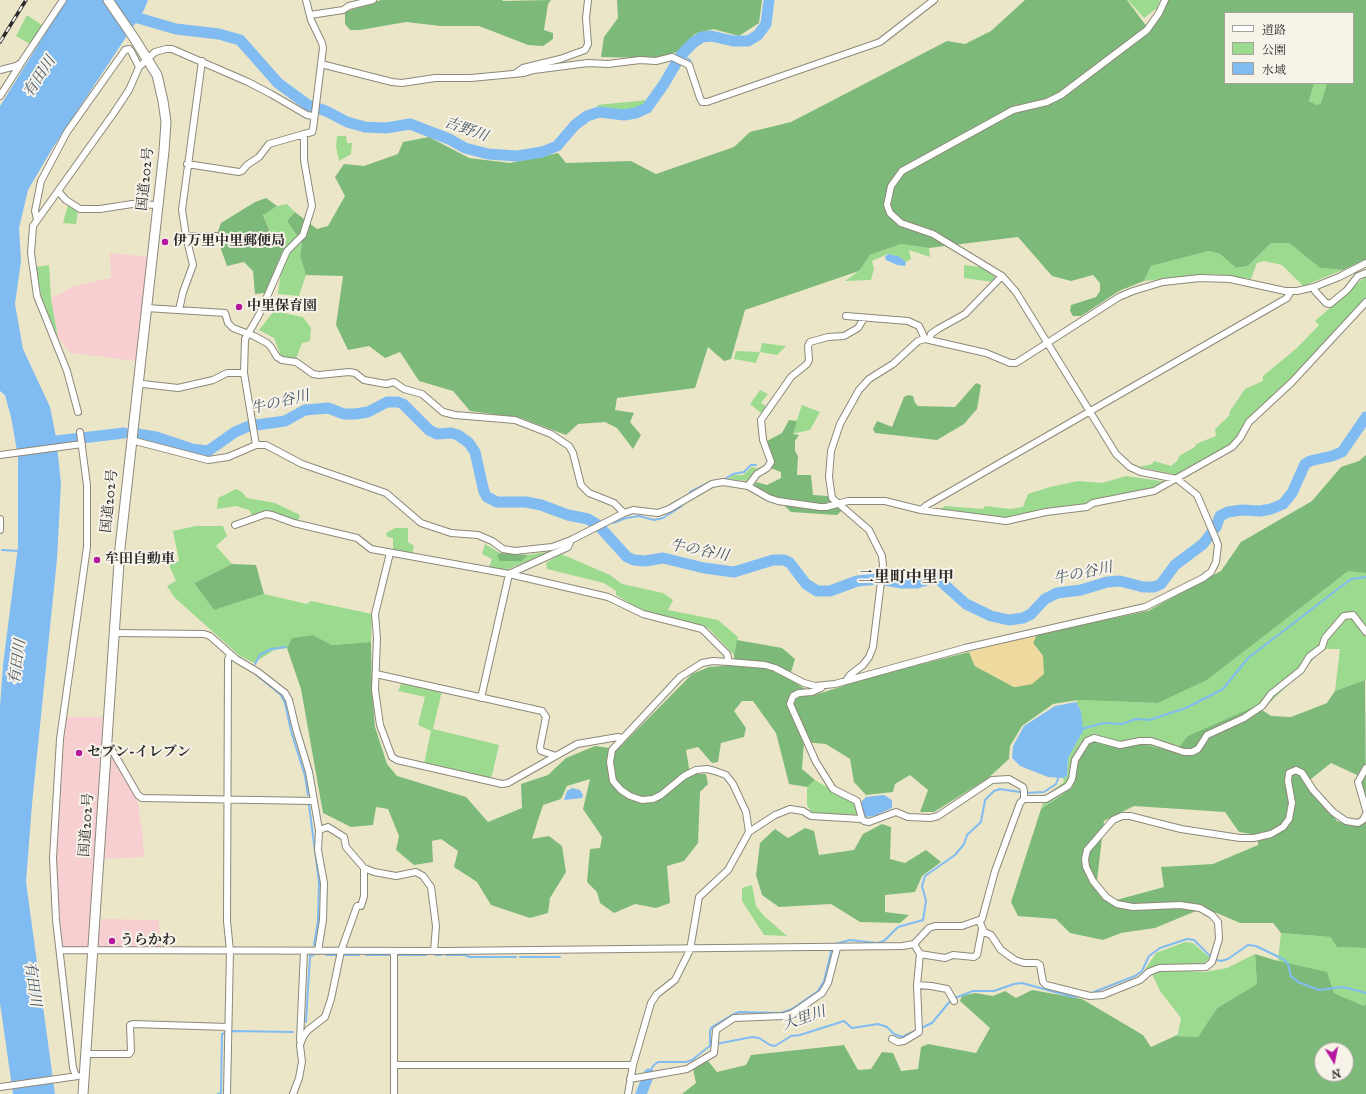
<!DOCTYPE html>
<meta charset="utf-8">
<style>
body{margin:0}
#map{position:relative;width:1366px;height:1094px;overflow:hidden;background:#ece6c9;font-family:"IM FELL Great Primer","Noto Serif JP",serif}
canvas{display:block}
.legend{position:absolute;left:1224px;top:12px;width:130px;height:72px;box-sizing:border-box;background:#f7f3e8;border:1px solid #a5a39c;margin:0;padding:5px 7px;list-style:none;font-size:12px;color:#2b2b2b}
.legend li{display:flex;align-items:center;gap:8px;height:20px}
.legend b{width:20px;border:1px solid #a5a39c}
.north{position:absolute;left:1314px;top:1042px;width:40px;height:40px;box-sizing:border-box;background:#f7f3e8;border:1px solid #a5a39c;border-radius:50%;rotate:170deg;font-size:11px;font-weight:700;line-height:16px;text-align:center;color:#2b2b2b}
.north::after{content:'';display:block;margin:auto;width:14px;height:18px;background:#b5179e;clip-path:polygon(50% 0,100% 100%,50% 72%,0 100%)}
</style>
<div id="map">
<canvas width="1366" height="1094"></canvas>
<ul class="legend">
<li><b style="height:5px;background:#fff"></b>道路</li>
<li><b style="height:11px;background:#9cda8f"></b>公園</li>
<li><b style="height:11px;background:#80bcf2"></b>水域</li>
</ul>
<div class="north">N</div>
</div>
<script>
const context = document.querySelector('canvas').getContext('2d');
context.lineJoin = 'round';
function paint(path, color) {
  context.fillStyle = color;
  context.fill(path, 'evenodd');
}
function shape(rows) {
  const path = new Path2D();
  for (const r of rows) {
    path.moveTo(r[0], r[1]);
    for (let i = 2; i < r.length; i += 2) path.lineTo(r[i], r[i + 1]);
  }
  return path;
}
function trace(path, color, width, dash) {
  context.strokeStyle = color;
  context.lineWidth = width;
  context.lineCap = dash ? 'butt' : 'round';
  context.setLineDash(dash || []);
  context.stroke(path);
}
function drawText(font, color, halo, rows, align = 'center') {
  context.font = font + ' "IM FELL Great Primer","Noto Serif JP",serif';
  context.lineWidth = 4;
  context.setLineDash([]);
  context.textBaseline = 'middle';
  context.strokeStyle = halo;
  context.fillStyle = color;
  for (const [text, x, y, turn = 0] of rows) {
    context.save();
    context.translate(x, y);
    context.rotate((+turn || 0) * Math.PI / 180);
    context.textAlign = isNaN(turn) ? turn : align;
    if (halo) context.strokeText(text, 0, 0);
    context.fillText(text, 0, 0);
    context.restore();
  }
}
paint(shape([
 [110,253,148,257,136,361,71,353,58,338,51,298,74,286,111,278],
 [66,717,103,717,88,948,63,947,58,899,56,845],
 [109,752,115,752,137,799,142,829,144,854,142,857,104,859],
 [101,919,159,920,160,948,97,948]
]), '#f7cfd1');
paint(shape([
 [1128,0,1160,0,1157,8,1144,18],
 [27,15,42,25,30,44,16,36],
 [1314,83,1327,83,1321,103,1317,105,1309,101],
 [648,100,638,110,602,110,597,105],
 [337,136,346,136,347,143,352,143,351,154,339,161,336,147],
 [287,204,295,212,287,221,302,243,300,256,306,275,299,296,278,294,284,248,273,239,263,214,277,206],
 [68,205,78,211,76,224,63,223],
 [1271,243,1289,243,1320,268,1343,270,1303,286,1282,265,1264,261,1257,263,1251,279,1213,274,1144,281,1151,266,1209,251,1220,254,1236,268,1248,266],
 [901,244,929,248,930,257,909,250,911,259,906,262,898,256,888,254,872,261,874,269,871,280,845,281,859,271,870,255],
 [49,265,51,298,58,338,42,300,36,267],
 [964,265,980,267,997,278,993,282,964,278],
 [1366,276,1366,299,1361,303,1234,442,1178,475,1139,467,1152,464,1154,461,1171,466,1178,460,1179,456,1195,447,1196,444,1216,436,1215,429,1229,416,1230,411,1245,389,1263,381,1263,376,1297,348,1319,325,1315,321],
 [274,311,303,317,311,328,310,341,302,343,296,359,281,356,274,338,259,330],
 [762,343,786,346,777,355,760,352,756,363,734,359,736,351,760,352],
 [760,390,768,394,761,403,766,406,761,413,750,404],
 [802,405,820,412,810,430,792,434],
 [752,467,760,469,746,481,728,479,733,475,743,475],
 [1126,476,1168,482,1143,492,1084,505,1046,508,1011,518,938,511,945,506,983,509,985,506,1010,509,1023,507,1028,494,1050,487,1078,481,1102,483],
 [236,489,242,492,247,498,275,503,300,515,298,521,270,512,252,515,249,510,236,506,217,509,218,498],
 [196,526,223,526,227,536,216,546,232,564,194,583,214,610,264,594,307,604,311,601,372,614,371,642,332,645,313,635,293,638,287,648,274,650,254,663,240,656,174,597,167,586,176,581,169,565,179,561,173,531],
 [395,528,408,528,408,542,414,546,412,554,393,551,393,538,387,537,386,533],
 [485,544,500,553,497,555,522,561,528,555,552,551,506,570,489,567,492,559,482,554],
 [561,554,610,575,622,584,663,593,673,600,668,610,718,620,738,637,734,655,708,628,646,613,616,595,616,591,604,583,547,569,546,563],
 [1348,570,1366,573,1366,681,1365,680,1335,691,1340,649,1322,649,1306,668,1262,710,1175,752,1139,743,1116,747,1095,740,1079,759,1072,788,1041,809,1046,795,1064,782,1063,778,1067,776,1068,758,1079,738,1081,711,1076,702,1078,700,1158,703,1207,680],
 [402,682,442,691,433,729,499,745,491,779,424,764,431,731,418,725,425,697,398,691],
 [815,780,854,803,857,815,812,813,807,805,807,787],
 [752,885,756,906,764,916,787,936,764,935,742,901,742,888],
 [1281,933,1330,937,1337,947,1366,948,1366,1003,1364,1006,1334,993,1278,961],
 [1185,942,1193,943,1210,958,1202,965,1168,964,1144,971,1156,953],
 [1255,954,1257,984,1217,1008,1198,1037,1175,1036,1178,1034,1181,1018,1160,991,1152,974,1168,970,1205,972,1227,968]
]), '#9cda8f');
paint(shape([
 [381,0,502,0,503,1,551,0,548,4,544,30,553,33,553,39,543,46,528,45,479,26,440,26,406,22,360,30,350,30,345,24,345,12],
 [617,0,762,0,759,23,739,36,713,29,695,34,677,52,656,58,601,57,604,37,618,18],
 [1025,0,1127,0,1150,31,1168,0,1366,0,1366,259,1343,270,1320,268,1289,243,1271,243,1248,266,1236,268,1220,254,1209,251,1151,266,1144,281,1119,291,1081,316,1073,316,1070,311,1071,305,1096,297,1100,291,1100,283,1093,275,1071,281,1052,276,1018,237,929,248,901,244,870,255,859,271,745,310,731,359,724,361,708,347,695,388,617,398,615,410,634,413,630,422,641,435,633,449,617,428,605,422,578,424,566,435,521,418,470,411,453,391,419,381,400,352,385,358,369,346,348,350,336,325,343,276,306,275,300,256,302,243,287,221,295,212,317,229,328,226,345,196,335,177,344,164,364,166,398,154,403,142,429,137,469,158,510,163,558,153,566,163,631,161,656,174,734,147,750,132,791,122,947,41,965,44,991,31],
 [1225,13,1353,13,1353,83,1327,83,1321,103,1317,105,1309,101,1314,83,1225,83],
 [266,198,277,206,263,215,273,239,284,248,265,293,255,294,253,271,244,262,227,266,217,238,236,240,239,244,257,248,264,247,264,241,257,235,243,233,237,237,217,234,221,223,255,202],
 [976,383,981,385,977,409,964,424,937,440,875,433,873,429,877,421,892,427,904,397,908,395,913,396,915,403,918,406,955,407],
 [789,420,797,421,793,434,799,435,795,441,795,451,798,456,797,475,811,475,813,495,828,496,842,510,837,515,791,512,777,499,754,487,756,482,767,485,781,478,781,472,770,468,773,459,767,441,782,433],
 [1366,455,1366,573,1348,571,1207,680,1158,703,1078,700,1053,704,1022,726,1010,746,1009,759,987,779,934,812,920,812,928,790,910,775,895,784,893,792,866,795,854,782,850,759,826,744,804,742,802,769,815,780,807,787,789,784,776,733,753,701,742,701,734,711,746,728,744,737,721,743,718,762,712,763,698,747,686,750,690,774,706,774,708,784,700,792,698,843,684,861,667,866,670,903,656,908,635,904,614,913,600,903,597,892,587,882,590,849,600,848,602,837,583,809,590,779,567,786,561,799,543,805,532,839,549,836,562,846,566,872,550,898,548,913,530,918,491,905,477,882,454,867,458,851,441,839,432,841,433,862,414,865,396,850,399,836,388,809,376,807,373,825,351,827,323,813,301,689,287,648,292,638,313,635,332,645,371,642,372,690,375,727,387,764,397,776,466,797,488,822,522,808,521,784,548,775,566,758,595,746,618,749,692,674,709,667,735,665,734,655,737,640,782,648,795,659,789,679,815,695,874,676,969,652,975,666,1014,687,1032,684,1043,656,1033,643,1037,634,1148,611,1221,571,1241,542,1312,501,1341,467,1359,461],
 [500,553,528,555,522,561,500,561,497,555],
 [232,564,256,565,264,594,214,610,194,583],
 [1365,680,1366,806,1357,775,1331,763,1306,783,1337,821,1353,826,1366,820,1366,948,1337,947,1330,937,1281,933,1273,923,1240,923,1217,913,1196,911,1155,928,1121,933,1103,940,1070,933,1056,919,1018,916,1011,902,1041,809,1072,788,1079,759,1087,743,1095,740,1117,747,1139,743,1175,752,1188,736,1256,706,1271,716,1291,717,1327,703,1335,691],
 [1134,806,1225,812,1239,832,1258,835,1258,845,1213,864,1161,867,1164,887,1109,902,1096,889,1104,821],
 [882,824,891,827,890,859,905,863,926,850,941,862,922,876,915,892,885,895,885,912,909,915,900,923,860,922,831,904,779,907,762,895,756,875,760,843,775,829,788,838,805,828,814,831,819,855,854,850,863,834],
 [1255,954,1278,961,1327,972,1334,993,1364,1006,1366,1003,1366,1094,682,1094,696,1083,693,1069,708,1061,717,1072,746,1065,751,1055,844,1045,858,1070,871,1069,882,1052,893,1053,901,1071,918,1069,921,1047,928,1044,976,1053,990,1028,960,1001,962,996,975,993,993,996,1005,991,1016,998,1032,990,1082,999,1143,1035,1151,1047,1175,1036,1198,1037,1217,1008,1257,984],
 [1322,1050,1346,1050,1346,1074,1322,1074]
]), '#7dba7a');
paint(shape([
 [1037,634,1033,643,1043,656,1044,674,1032,684,1014,687,975,666,969,652]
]), '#eeda9e');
paint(shape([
 [66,0,148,0,144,10,52,149,28,190,19,228,21,261,15,304,23,349,50,407,56,437,61,483,57,559,32,804,26,882,55,1094,13,1094,0,1003,0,707,3,665,18,547,18,456,11,417,5,395,0,391,0,106],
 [888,254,898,256,906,262,905,266,897,265,886,260,885,257],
 [1076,702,1081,711,1083,731,1068,758,1067,776,1063,778,1048,777,1020,766,1012,758,1013,746,1024,726,1055,706],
 [572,788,580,790,583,795,582,798,564,800,567,791],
 [884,795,892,800,892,808,874,816,865,817,861,802,866,797]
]), '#80bcf2');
trace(shape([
 [681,55,690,60,691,63],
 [690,492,712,481,725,479,733,474,744,472,751,465,756,465],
 [613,523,626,518,639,516,654,520,663,518,682,506],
 [2,550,19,551],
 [255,664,260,655,271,649,286,647],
 [254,673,281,695,285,703,291,731,305,776,308,795],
 [1082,729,1103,723,1122,724,1136,719,1149,720,1186,708,1223,689,1248,658,1351,579,1366,577],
 [309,805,319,882,318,921,314,945],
 [835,944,850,940,877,943,884,941,898,927,923,920,926,901,922,886,925,876,955,855,964,844,967,835,981,822,985,800,994,791,1000,789,1026,793,1044,792,1056,784,1059,776],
 [326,955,336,955],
 [343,955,359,955],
 [366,955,389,955],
 [398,955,426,955],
 [435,955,441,955],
 [446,955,465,955,470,957,516,957],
 [520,957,560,957],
 [1089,994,1135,976,1142,971,1149,956,1160,948,1187,939,1194,940,1213,959,1221,961,1228,959,1248,945,1256,946,1283,959,1288,964,1291,976,1298,982,1319,990,1343,987,1366,993],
 [955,998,973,991,994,991,1014,984,1022,983,1073,997,1083,996],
 [306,1022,310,956,314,955],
 [716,1044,752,1037,759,1038,770,1045,775,1046,791,1036,800,1035,844,1021,852,1028,878,1024,887,1027,894,1034,902,1037,932,1023,951,1000],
 [710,1045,710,1031,712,1027,732,1015,739,1012,781,1013,792,1009,818,991,824,981,832,948],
 [649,1074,653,1066,658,1062,686,1062,692,1060,711,1045],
 [218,1094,221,1093,222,1034,232,1031,293,1032]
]), '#80bcf2', 2);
trace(shape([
 [124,17,138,18,176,29,219,34,240,40,278,83,308,105,326,111,347,122,365,127,386,128,410,124,449,139,465,148,488,154,517,156,542,152,557,146,575,125,587,116,599,112,624,115,636,113,647,108,664,84,681,55,694,42,702,37,711,36,733,41,748,41,758,35,766,24,769,0],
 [137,434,156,437,192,449,208,451,235,432,249,426,285,421,305,410,328,408,344,414,355,414,368,412,387,402,398,402,403,404,429,430,437,434,451,433,458,435,469,443,475,452,484,492,487,497,497,502,526,502,541,505,568,515,588,519,598,525,627,557,634,560,645,561,663,558,704,568,734,572,773,560,784,560,790,563,806,584,817,591,830,591,857,581,879,579,902,583,917,583,936,577,966,604,991,616,1009,620,1023,618,1031,614,1045,599,1057,593,1081,590,1107,582,1120,581,1143,587,1154,587,1161,584,1175,565,1203,544,1216,527,1220,516,1228,512,1242,510,1260,511,1271,509,1283,504,1292,493,1305,464,1310,461,1332,456,1342,452,1366,417],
 [42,445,56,441,124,433],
 [641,1094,649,1074]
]), '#80bcf2', 11);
const minor = shape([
 [310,15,343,10,349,6,373,0],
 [321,64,392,82,402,83,435,78,471,78,524,73,534,70,588,63,608,64,640,60,656,61,672,57,689,65,700,98,702,102,707,102,880,42,934,0],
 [0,70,16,66,21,63,63,0],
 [516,73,523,68,560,59,585,50,588,44,586,18,588,0],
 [0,96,20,65],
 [187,164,239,172,242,171,247,165,259,157,269,144,304,134],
 [58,191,66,200,80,209,100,209,132,204,158,205],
 [37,219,35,211,41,181,67,132,125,50,129,49,131,51,139,67],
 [186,236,216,236],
 [1314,287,1315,291,1326,303,1330,304,1347,290,1358,276,1366,273],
 [146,308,225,313,228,323,233,328,254,336,267,343,271,347,277,357,282,360,296,362,313,374,319,375,349,372,355,373,364,380,386,384,394,382,404,389,422,394,443,412,455,415,515,420,551,434,569,446,573,453,581,485,589,493,614,503,624,513],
 [179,310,183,292,193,265,186,236,182,210,202,61],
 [846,316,908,321,919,326,925,339],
 [929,340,931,334,938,329,965,314,1002,276],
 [137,382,143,384,178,388,213,380,227,373,244,373],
 [78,412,67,371,37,296,31,253,33,226,113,114,129,90,139,67,155,52,166,49,172,49,248,82,271,94,307,115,313,116],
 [131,440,208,460,228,457,256,445,266,445,302,464,386,493,421,523,451,533,478,535,492,541,503,549,515,551,552,547,571,540,624,513,633,510,658,513,669,509,712,484,723,482,748,486,769,498,778,501,820,507,826,507,848,501,885,501,921,510,927,505,1287,298,1291,291],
 [256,445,244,373,245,339,259,315,287,251,303,235,312,206,304,160,304,134,312,132,313,129,323,48,322,43,311,20,306,0],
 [0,455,82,444],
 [748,486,757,474,767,468,771,462,763,440,761,420,791,377,807,364,809,360,808,346,810,342,828,337,844,336,858,328,864,318],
 [921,510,1006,521,1046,512,1087,507,1093,503,1154,491,1232,447,1240,438,1249,422,1292,382,1366,302],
 [0,519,0,530],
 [235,525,266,514,272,515,294,523,357,538,371,549,509,574,608,597,643,614,702,629,727,654,729,662],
 [390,553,375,614,377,638,375,690,380,725,392,757,397,760,502,784,508,783,577,744,618,737,622,738],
 [113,633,204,634,210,636,236,659,258,672,285,693,289,700,296,729,309,772,319,830,318,850,324,883,323,920,318,951],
 [376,674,542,711,546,717,540,747,541,751,556,756],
 [846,681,850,675,863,665,869,657,873,647,883,565,882,556,869,530,832,498,829,477,831,451,840,424,859,390,869,379,893,364,918,341,925,339,986,353,1010,363,1016,363,1119,297,1133,291,1163,282,1200,278,1230,279,1285,291,1297,291,1314,287,1339,277,1366,263],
 [821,688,812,692,799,693,793,696,790,704,816,762,833,789,857,801,862,819],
 [481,698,509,574,568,547,571,540],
 [106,748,112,750,138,795,142,798,313,801],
 [1366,768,1358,782,1366,810],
 [1024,799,1046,799,1068,786,1072,779,1075,760,1087,741,1094,738,1120,745,1140,741,1151,741,1184,752,1192,752,1198,749,1207,735,1244,718,1262,706,1271,694,1301,670,1309,657,1322,647,1325,638,1344,616,1353,615,1366,632],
 [319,830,328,827,344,837,346,847,364,868,374,872,396,876,416,872,423,876,431,887,436,926,434,951],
 [979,920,984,932,991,935,1001,950,1015,960,1024,963,1037,963,1040,965,1043,982,1046,985,1090,996,1103,995,1140,980,1149,972,1159,968,1206,967,1212,962,1219,939,1218,922,1212,915,1200,908,1180,905,1133,907,1117,904,1106,897,1093,881,1086,867,1085,859,1087,850,1113,820,1122,816,1130,816,1181,829,1240,838,1254,838,1271,834,1283,827,1289,819,1292,803,1288,781,1289,773,1296,770,1302,773,1313,790,1333,812,1346,821,1358,823,1363,820,1366,814],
 [60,950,443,951,903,946,914,944,929,928,935,926,962,926,982,919,995,871,1020,803,1024,799,1024,791,1023,787,1009,779,992,780,938,816,930,818,908,817,896,812,869,822,864,821,862,819,811,816,803,811,790,809,775,815,749,832],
 [394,951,394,1094],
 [920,954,945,958,953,955,974,957,977,955,982,929],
 [917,985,931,986,947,989,954,1001],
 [892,1039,898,1042,904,1041,919,1032,917,985,920,954,914,944],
 [300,1040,304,951],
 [86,1054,129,1054,131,1051,130,1025,133,1024,228,1027],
 [394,1065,633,1065],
 [76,1076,73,1068,56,920,53,858,60,739,87,547,87,485,80,432],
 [630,1079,687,1069,714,1053,716,1030,734,1018,784,1016,793,1013,822,993,828,983,837,948],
 [0,1087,78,1076],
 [227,1094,230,951,227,921,228,660,230,654],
 [293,1094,299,1078,302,1062,300,1045,303,1037,308,1030,325,1017,331,999,341,951,357,906,361,906,364,896,364,868],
 [628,1094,633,1065,651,1003,657,994,675,980,690,950,699,897,728,870,749,832,746,812,733,784,726,775,715,771,707,769,696,770,684,776,661,795,653,799,642,800,630,796,621,790,613,781,610,762,612,750,680,677,702,663,713,661,729,662,765,665,775,668,804,683,815,686,835,684,965,648,1145,607,1203,578,1211,572,1216,562,1218,545,1215,537,1197,495,1177,479,1141,472,1130,467,1116,454,1016,292,1002,276,933,234,901,223,890,213,887,205,891,186,902,171,1013,110,1047,102,1061,95,1147,30,1159,13,1165,0]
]);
const highway = shape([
 [83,1094,120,548,164,151,166,122,163,101,157,75,134,38,108,0]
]);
trace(minor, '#8c887a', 8);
trace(highway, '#8c887a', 11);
trace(minor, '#fff', 6);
trace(highway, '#fff', 9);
const rail = shape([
 [0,42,26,0]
]);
trace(rail, '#2b2b2b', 3.5);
trace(rail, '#f7f3e8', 2, [6]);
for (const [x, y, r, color] of [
 [165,242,4,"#b5179e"],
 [239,307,4,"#b5179e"],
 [97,560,4,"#b5179e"],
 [79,753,4,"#b5179e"],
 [112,941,4,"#b5179e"]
]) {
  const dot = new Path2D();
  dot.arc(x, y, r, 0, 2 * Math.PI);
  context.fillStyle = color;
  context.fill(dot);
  trace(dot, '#f7f3e8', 1.5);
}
drawText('14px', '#2b2b2b', '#f7f3e8', [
 ["国道202号",146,179,-84],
 ["国道202号",110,501,-84],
 ["国道202号",87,825,-86]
]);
drawText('bold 14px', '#2b2b2b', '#f7f3e8', [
 ["伊万里中里郵便局",173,242],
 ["中里保育園",247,307],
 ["牟田自動車",105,560],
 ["セブン-イレブン",87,753],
 ["うらかわ",120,941]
], 'left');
drawText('italic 15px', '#445667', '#f7f3e8', [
 ["有田川",40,77,-57],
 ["吉野川",466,130,20],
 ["牛の谷川",280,403,-14],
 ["牛の谷川",699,551,11],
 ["牛の谷川",1083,574,-12],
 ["有田川",18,662,-82],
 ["有田川",32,984,82],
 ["大里川",804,1019,-19]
]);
drawText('bold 16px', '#2b2b2b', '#f7f3e8', [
 ["二里町中里甲",906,578]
]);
</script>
